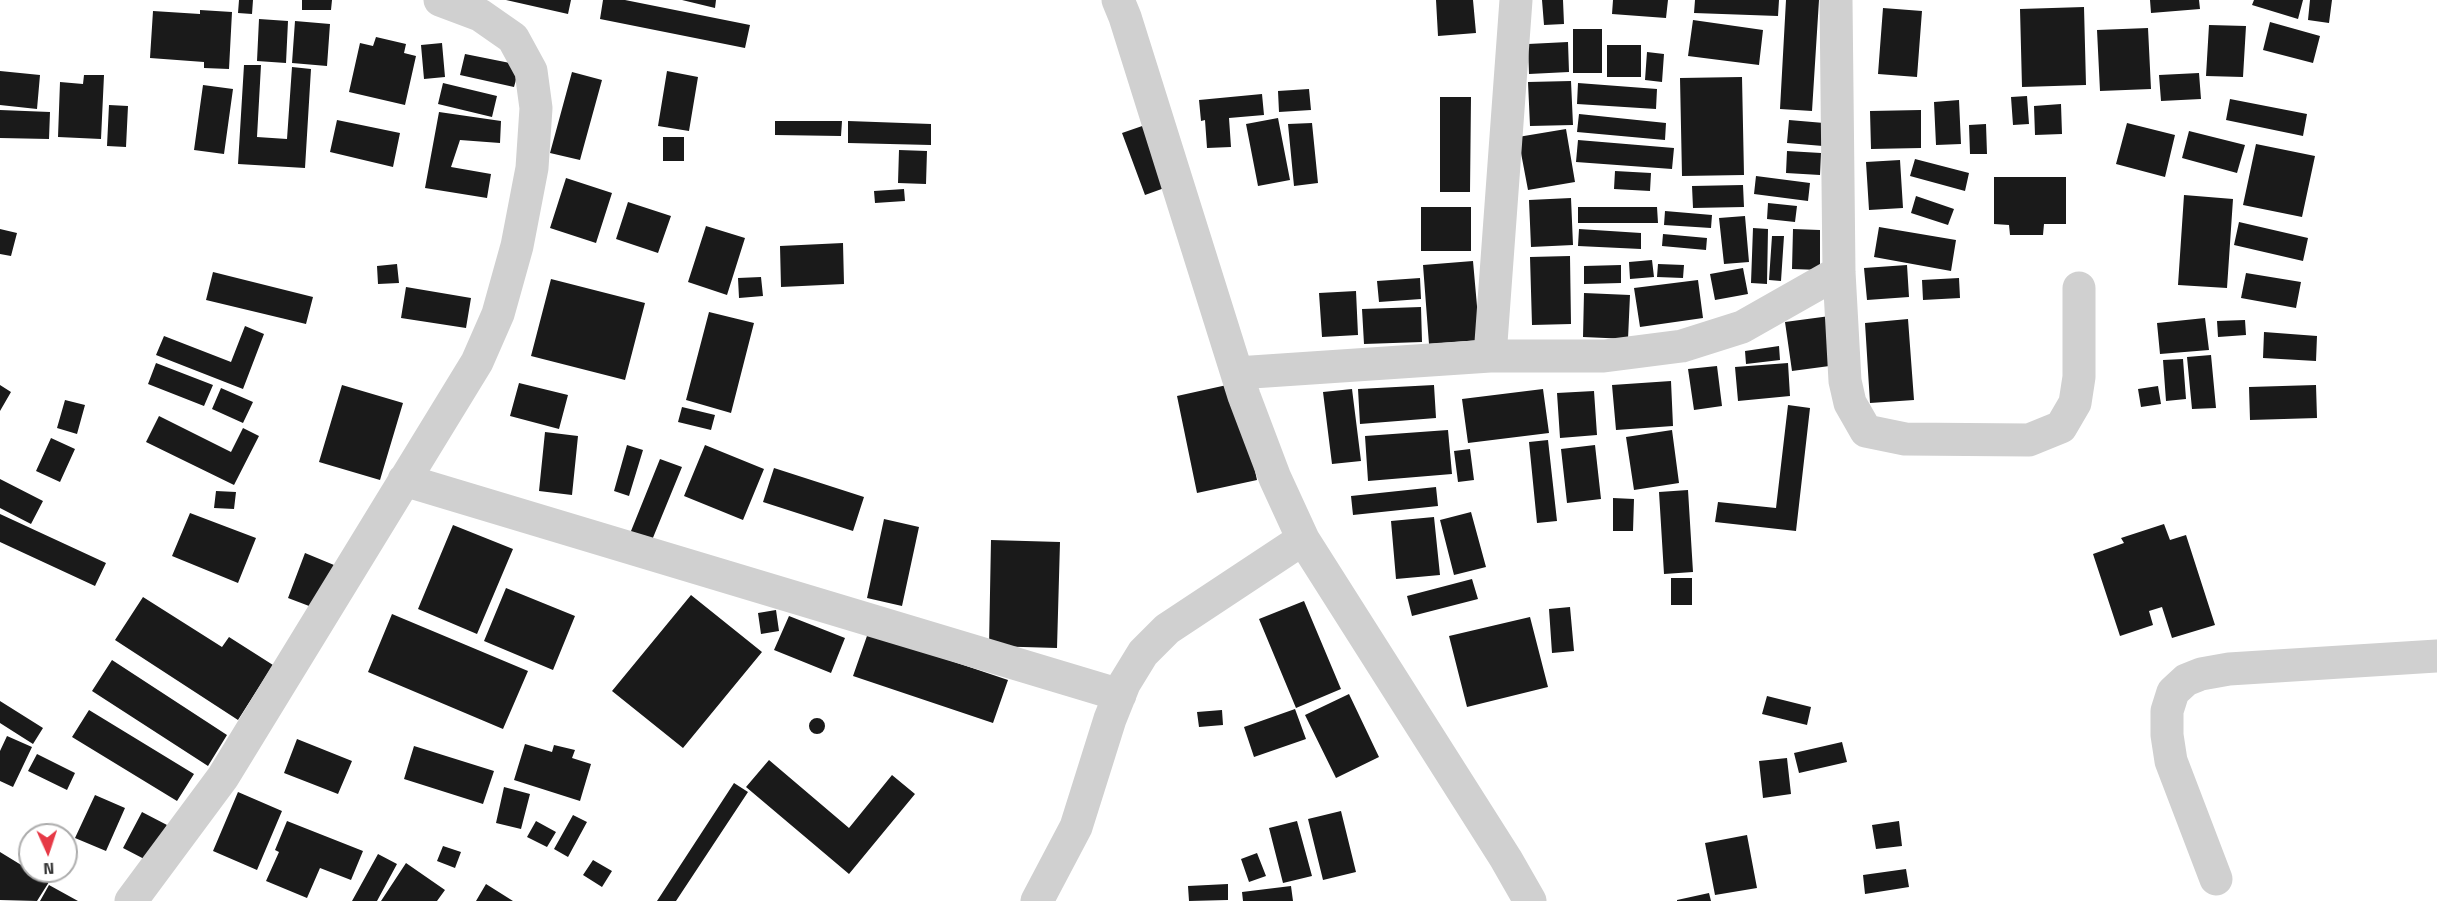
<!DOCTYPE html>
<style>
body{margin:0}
#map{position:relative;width:2437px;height:901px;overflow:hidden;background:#fff;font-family:"Titillium Web",sans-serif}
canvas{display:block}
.north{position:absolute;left:18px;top:823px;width:60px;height:60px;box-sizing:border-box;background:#fff;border:2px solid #adadad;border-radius:50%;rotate:177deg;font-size:16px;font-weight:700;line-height:24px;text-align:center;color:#333}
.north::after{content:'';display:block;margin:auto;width:21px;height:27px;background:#e63946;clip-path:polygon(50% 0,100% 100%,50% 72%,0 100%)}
</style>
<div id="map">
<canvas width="2437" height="901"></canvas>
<div class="north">N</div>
</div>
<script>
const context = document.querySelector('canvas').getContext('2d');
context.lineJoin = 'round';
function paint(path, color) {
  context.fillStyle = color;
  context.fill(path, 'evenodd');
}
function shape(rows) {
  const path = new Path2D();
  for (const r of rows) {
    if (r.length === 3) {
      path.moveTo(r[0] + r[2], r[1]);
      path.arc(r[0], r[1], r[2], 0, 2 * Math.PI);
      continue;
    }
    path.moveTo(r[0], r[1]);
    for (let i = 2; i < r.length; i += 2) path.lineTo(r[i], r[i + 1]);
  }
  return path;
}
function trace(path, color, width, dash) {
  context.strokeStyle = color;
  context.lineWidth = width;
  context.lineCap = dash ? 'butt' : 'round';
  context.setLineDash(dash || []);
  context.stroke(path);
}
paint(shape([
 [239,0,253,0,252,14,238,13],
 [302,0,332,0,331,10,302,10],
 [506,0,571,0,568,14],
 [603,0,625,0,750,25,745,48,600,19],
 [682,0,716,0,715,8],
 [1436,0,1473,0,1476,33,1438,36],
 [1542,0,1563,0,1564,24,1544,25],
 [1613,0,1668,0,1666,18,1612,14],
 [1695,0,1779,0,1778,16,1694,13],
 [1786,0,1819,0,1812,111,1780,109],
 [2150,0,2199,0,2200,9,2151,13],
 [2254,0,2303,0,2298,19,2252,5],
 [2310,0,2332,0,2329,23,2308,20],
 [2084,7,2086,85,2022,87,2020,9],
 [1883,8,1922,11,1917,77,1878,74],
 [200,10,232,12,229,69,204,68,204,62,150,58,153,11,200,14],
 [259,19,288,21,286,63,257,61],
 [1693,20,1763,30,1759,65,1688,56],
 [295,21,330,24,327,66,292,63],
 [2270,22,2320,36,2313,63,2263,50],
 [2209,25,2246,26,2243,77,2206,76],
 [2148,28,2151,89,2100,91,2097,30],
 [1573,29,1602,29,1602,73,1573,73],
 [376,37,406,44,404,53,416,56,405,105,349,92,360,43,373,46],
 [1568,42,1569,72,1529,74,1528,44],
 [442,43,445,77,424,79,421,45],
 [1607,45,1641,45,1641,77,1607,77],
 [1647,52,1664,54,1662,82,1645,80],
 [465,54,520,65,514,87,460,75],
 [244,65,261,65,257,137,287,139,292,67,311,69,305,168,238,164],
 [0,71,40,75,37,109,0,105],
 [667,71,698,77,689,131,658,126],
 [572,72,602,80,580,160,550,153],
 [2199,73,2201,99,2161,101,2159,75],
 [84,75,104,75,101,139,58,137,60,82,83,84],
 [1742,77,1744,175,1682,176,1680,78],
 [1571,81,1573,125,1530,126,1528,82],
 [443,83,497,96,492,117,438,104],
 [1578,83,1657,89,1656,109,1577,104],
 [203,85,233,89,224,154,194,150],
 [1309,89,1311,110,1279,112,1278,91],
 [1262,94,1264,115,1229,118,1231,147,1207,148,1205,120,1201,121,1199,100],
 [2027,96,2029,124,2013,125,2011,97],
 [1440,97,1471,97,1470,192,1440,192],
 [2230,99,2307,114,2303,136,2226,120],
 [1959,100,1961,144,1936,145,1934,102],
 [2061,104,2062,134,2035,135,2034,106],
 [109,105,128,106,126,147,107,146],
 [0,110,50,112,49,139,0,138],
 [1921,110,1921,148,1871,149,1870,111],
 [439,112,501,121,500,143,460,140,451,167,491,174,487,198,425,188],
 [1579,114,1666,123,1665,140,1577,132],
 [1278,118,1290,180,1258,186,1246,124],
 [337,120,400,133,393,167,330,152],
 [1789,120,1824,123,1823,146,1787,143],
 [775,121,842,121,841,136,775,135],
 [848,121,931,124,931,145,848,143],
 [1312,123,1318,183,1294,186,1288,124],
 [2127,123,2175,135,2165,177,2116,164],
 [1148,124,1170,186,1145,195,1122,133],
 [1986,124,1987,154,1970,154,1969,125],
 [1566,129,1575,182,1528,190,1518,137],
 [2189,131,2245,145,2237,173,2182,158],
 [663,137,684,137,684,161,663,161],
 [1578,140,1674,148,1672,169,1576,162],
 [2256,144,2315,156,2302,217,2243,205],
 [899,150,927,151,926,184,898,183],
 [1787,151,1821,153,1820,175,1786,173],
 [1915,159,1969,173,1965,191,1910,176],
 [1900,160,1903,208,1869,210,1866,162],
 [1615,171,1651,173,1650,191,1614,189],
 [1756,176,1810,183,1808,201,1754,194],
 [1994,177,2066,177,2066,224,2044,224,2043,235,2010,235,2009,225,1994,224],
 [566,178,612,193,596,243,550,228],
 [1743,185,1744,207,1693,208,1692,186],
 [904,189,905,201,875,203,874,191],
 [2184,195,2233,199,2227,288,2178,285],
 [1916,196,1954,209,1948,225,1911,213],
 [1571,198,1573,245,1531,247,1529,200],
 [628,202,671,216,658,253,616,239],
 [1768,203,1797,206,1795,222,1767,219],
 [1421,207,1471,207,1471,251,1421,251],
 [1578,207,1657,207,1658,223,1578,223],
 [1665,211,1712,215,1711,228,1664,225],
 [1745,216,1749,262,1724,264,1719,218],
 [2239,222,2308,238,2303,261,2234,245],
 [706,226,745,238,727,295,688,282],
 [1879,227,1956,240,1951,271,1874,257],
 [1753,228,1768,229,1767,284,1751,283],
 [0,229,17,233,11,256,0,254],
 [1579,229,1641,233,1641,249,1578,246],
 [1793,229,1820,230,1820,270,1792,269],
 [1663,234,1707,238,1706,250,1662,246],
 [1772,236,1784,236,1781,281,1769,280],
 [843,243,844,284,781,287,780,246],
 [1570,256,1571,324,1532,325,1530,257],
 [1652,260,1654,277,1630,279,1629,262],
 [1473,261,1480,340,1429,344,1423,265],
 [397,264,399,283,378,284,377,266],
 [1658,264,1684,265,1683,278,1657,277],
 [1621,265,1621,283,1584,284,1584,266],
 [1907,265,1909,297,1867,300,1864,268],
 [1743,268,1748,294,1715,300,1710,274],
 [213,272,313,297,306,324,206,300],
 [2246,273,2301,282,2296,308,2241,298],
 [761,277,763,296,739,298,738,278],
 [1420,278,1421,299,1379,302,1377,281],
 [1959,278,1960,298,1923,300,1922,280],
 [551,279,645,303,625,380,531,356],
 [1698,280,1703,318,1640,327,1634,288],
 [406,287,471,298,466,328,401,318],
 [1356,291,1358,335,1322,337,1319,293],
 [1584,293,1630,295,1628,339,1583,337],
 [1421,307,1422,342,1364,344,1362,309],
 [709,312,754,323,731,413,686,400],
 [1830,316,1837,365,1792,371,1785,322],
 [2205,318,2209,350,2160,354,2157,323],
 [1908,319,1914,400,1870,403,1865,323],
 [2245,320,2246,335,2218,337,2217,321],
 [245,326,264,334,243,389,156,355,164,336,231,362],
 [2264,332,2317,336,2316,361,2263,358],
 [1779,346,1780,360,1746,364,1745,351],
 [2211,355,2216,408,2192,409,2187,357],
 [2183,359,2186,399,2166,401,2163,360],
 [156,363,213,385,204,406,148,384],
 [1788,363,1790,396,1738,401,1735,367],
 [1717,366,1722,406,1694,410,1688,369],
 [1671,381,1673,426,1616,430,1612,385],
 [519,383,568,395,559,429,510,416],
 [1236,383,1257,480,1197,493,1177,396],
 [0,385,11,392,0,411],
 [342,385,403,403,380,480,319,462],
 [1434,385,1436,418,1360,424,1358,389],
 [2316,385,2317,418,2250,420,2249,387],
 [2158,386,2161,404,2141,407,2138,389],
 [221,388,253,402,243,423,212,409],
 [1352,389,1361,461,1332,464,1323,392],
 [1543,389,1549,433,1468,443,1462,399],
 [1594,391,1597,435,1560,438,1557,393],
 [65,400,85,405,77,434,57,428],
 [1788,405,1810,408,1796,531,1715,522,1718,502,1776,508],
 [682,407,715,415,711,430,678,422],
 [159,416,231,452,243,428,259,436,234,485,146,442],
 [1448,430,1452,474,1368,481,1365,436],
 [1672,430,1679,483,1634,490,1626,437],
 [545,432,578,436,572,495,539,491],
 [51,438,75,449,60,482,36,471],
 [1548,440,1557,521,1537,523,1529,442],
 [627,445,643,450,629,496,614,491],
 [705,445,764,469,743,520,684,496],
 [1595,445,1601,499,1567,503,1561,449],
 [1470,449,1474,480,1458,482,1454,451],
 [660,459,682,467,650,545,629,536],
 [774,468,864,497,853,531,763,502],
 [0,479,43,501,31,524,0,508],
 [1436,487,1438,506,1353,515,1351,496],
 [1688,490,1693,572,1664,574,1659,492],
 [216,491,236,492,234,509,214,508],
 [1613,498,1634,499,1633,531,1613,531],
 [1471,512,1486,567,1454,575,1440,520],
 [190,513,256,538,238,583,172,556],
 [0,514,106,563,95,586,0,542],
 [1434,517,1440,575,1396,579,1391,521],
 [884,519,919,527,902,606,867,598],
 [2164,524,2170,540,2186,535,2215,625,2172,638,2162,607,2149,611,2153,625,2120,636,2093,554,2124,543,2121,538],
 [453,525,513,549,477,634,418,609],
 [991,540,1060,542,1057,648,989,646],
 [305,553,334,565,317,609,288,598],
 [1671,578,1692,578,1692,605,1671,605],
 [1472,579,1478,599,1412,616,1407,596],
 [506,588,575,616,553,670,484,641],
 [691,595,762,652,683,748,612,691],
 [143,597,222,647,229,637,273,665,238,720,115,640],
 [1304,601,1341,689,1296,708,1259,619],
 [1570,607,1574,651,1552,653,1549,609],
 [776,610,779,631,761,634,758,613],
 [392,614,528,671,503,729,368,672],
 [789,616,845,638,831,673,774,650],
 [1530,617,1548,687,1467,707,1449,636],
 [868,633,1008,680,993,723,853,676],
 [112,660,227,735,208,766,92,691],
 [1349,694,1379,757,1336,778,1305,715],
 [1767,696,1811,707,1807,725,1762,714],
 [0,701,43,728,33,744,0,723],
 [1295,709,1306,739,1254,757,1244,727],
 [89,710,194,774,177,801,72,737],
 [1222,710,1223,725,1199,727,1197,712],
 [817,726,8],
 [7,736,32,747,13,787,0,781,0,751],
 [297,739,352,761,338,794,284,773],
 [1842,742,1847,762,1799,773,1794,753],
 [525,744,552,752,554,745,575,750,572,758,591,764,580,801,514,780],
 [414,746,494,771,483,804,404,779],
 [37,754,75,773,67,790,28,771],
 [1787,758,1791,794,1763,798,1759,761],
 [769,760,849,828,892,775,915,794,849,874,746,787],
 [734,783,748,792,676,901,657,901],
 [504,787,530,794,521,829,496,823],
 [238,792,282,811,257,870,213,851],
 [95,795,125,808,106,851,75,838],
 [1341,811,1356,872,1323,880,1308,819],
 [142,812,167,825,148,861,123,848],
 [573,815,587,822,568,857,554,849],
 [287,821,363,851,351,880,320,868,307,898,266,881,279,852,275,850],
 [536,821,556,832,547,847,527,837],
 [1297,821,1312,876,1283,883,1269,828],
 [1899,821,1902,846,1876,849,1872,825],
 [1747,835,1757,888,1715,895,1705,843],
 [443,846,461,852,455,868,437,861],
 [0,852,49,882,37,901,0,900],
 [1257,853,1266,876,1249,882,1241,859],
 [378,854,397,864,377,901,352,901],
 [593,860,612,871,602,887,583,875],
 [406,863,445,890,437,901,381,901],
 [1906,869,1909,887,1865,894,1863,875],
 [486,884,513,901,476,901],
 [1228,884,1228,900,1189,901,1188,886],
 [49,885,78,901,40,901],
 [1291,886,1293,901,1243,901,1242,892],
 [1709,893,1711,901,1677,901,1677,900]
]), '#1a1a1a');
trace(shape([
 [1118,0,1125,17,1244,396,1275,478,1303,539,1506,859,1530,901],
 [1836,0,1839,272,1845,381,1850,403,1866,431,1905,439,2029,440,2061,427,2075,403,2079,377,2079,288],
 [1490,356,1516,0],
 [1237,373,1490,356,1604,356,1682,346,1742,327,1839,272],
 [404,480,1120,695],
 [2216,879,2171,761,2167,735,2167,711,2173,692,2186,680,2201,674,2229,669,2437,656],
 [131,901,223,777,477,362,498,314,517,246,532,168,536,108,531,71,513,38,480,15,440,0],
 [1037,901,1076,827,1110,719,1124,684,1143,653,1167,629,1303,539]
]), '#d0d0d0', 33);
</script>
